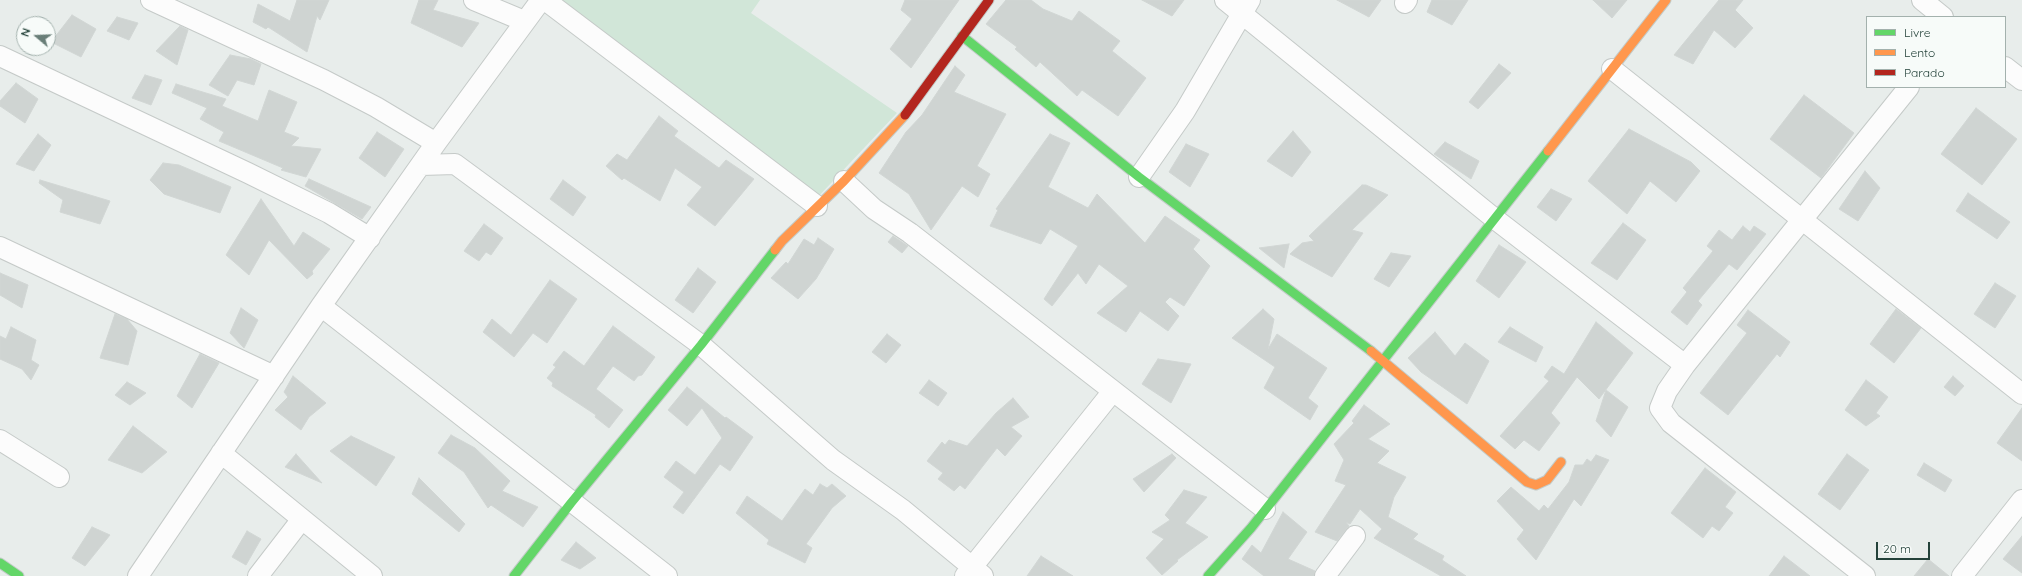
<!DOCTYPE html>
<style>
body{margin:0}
#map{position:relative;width:2022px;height:576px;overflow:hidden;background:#e8edeb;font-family:Quicksand,sans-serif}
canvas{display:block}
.legend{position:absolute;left:1866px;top:16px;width:140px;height:72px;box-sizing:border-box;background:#f7fbf9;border:1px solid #a3b1ad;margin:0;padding:5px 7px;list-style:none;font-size:12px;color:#24423a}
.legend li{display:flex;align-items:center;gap:8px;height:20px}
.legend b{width:20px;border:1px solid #a3b1ad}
.north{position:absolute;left:16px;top:16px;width:40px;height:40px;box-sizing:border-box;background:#f7fbf9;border:1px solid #a3b1ad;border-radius:50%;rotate:289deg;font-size:11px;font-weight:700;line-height:16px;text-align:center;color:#24423a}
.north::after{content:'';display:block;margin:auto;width:14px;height:18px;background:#697e78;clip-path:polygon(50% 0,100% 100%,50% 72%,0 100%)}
.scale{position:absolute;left:1876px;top:542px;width:54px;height:18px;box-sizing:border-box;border:2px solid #24423a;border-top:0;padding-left:5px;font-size:12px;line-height:14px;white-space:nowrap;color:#24423a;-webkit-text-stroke:3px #f7fbf9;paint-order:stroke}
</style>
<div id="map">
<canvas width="2022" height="576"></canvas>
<ul class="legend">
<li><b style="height:5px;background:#63d668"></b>Livre</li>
<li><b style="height:5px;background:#ff974d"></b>Lento</li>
<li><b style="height:5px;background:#b3261e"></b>Parado</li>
</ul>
<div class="north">N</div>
<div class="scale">20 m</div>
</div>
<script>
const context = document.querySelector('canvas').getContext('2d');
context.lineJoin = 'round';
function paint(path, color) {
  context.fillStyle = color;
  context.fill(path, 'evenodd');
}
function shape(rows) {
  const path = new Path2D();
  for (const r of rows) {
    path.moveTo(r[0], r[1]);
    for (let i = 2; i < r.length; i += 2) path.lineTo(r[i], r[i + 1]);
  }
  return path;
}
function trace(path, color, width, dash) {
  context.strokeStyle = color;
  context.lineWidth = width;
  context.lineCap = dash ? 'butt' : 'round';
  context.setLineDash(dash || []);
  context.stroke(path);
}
paint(shape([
 [553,0,760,0,751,13,897,113,816,199]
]), '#d1e6d8');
const building = shape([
 [297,0,329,0,320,20,317,16,307,52,268,27,266,29,253,22,258,4,290,21,297,0],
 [419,0,438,0,433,10,479,23,462,47,411,23,419,0],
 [905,0,959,0,911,68,890,49,912,19,901,10,905,0],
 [1006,0,1031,0,1043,9,1072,21,1079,11,1120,41,1112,51,1146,78,1118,116,1082,90,1077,96,1040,62,1036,67,1015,49,1017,47,986,24,1006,0],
 [1142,0,1184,0,1172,16,1142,0],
 [1337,0,1381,0,1369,17,1337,0],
 [1432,0,1468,0,1452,25,1427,12,1432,0],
 [1593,0,1627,0,1612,18,1593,0],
 [1719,0,1743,0,1735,10,1753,28,1735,48,1714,30,1693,64,1674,55,1719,0],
 [72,15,96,29,81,57,51,42,72,15],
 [117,17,138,23,129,40,107,31,117,17],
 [180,26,188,30,177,65,156,51,180,26],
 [230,55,251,59,261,64,254,85,237,80,228,96,209,85,230,55],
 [1499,64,1511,73,1478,109,1469,102,1499,64],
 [955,66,965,75,954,92,1006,114,977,166,990,174,978,197,962,186,931,230,909,194,879,173,906,132,922,115,955,66],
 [145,75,162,80,151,105,132,98,145,75],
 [16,83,38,99,25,123,0,106,0,101,16,83],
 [176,84,226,99,222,106,258,121,269,90,297,102,284,132,299,138,291,146,321,149,306,177,281,170,283,168,219,141,224,132,200,119,207,108,172,93,176,84],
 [1804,95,1854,133,1821,178,1770,139,1804,95],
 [1976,108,2017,139,1982,185,1941,154,1976,108],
 [659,116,678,131,674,136,719,168,726,160,754,179,715,226,687,205,702,187,675,168,660,201,624,178,622,180,606,166,617,154,627,160,659,116],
 [1629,129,1691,162,1700,171,1676,202,1650,181,1627,214,1588,181,1629,129],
 [1293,131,1311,152,1292,177,1267,161,1293,131],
 [377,132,404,149,385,177,359,158,377,132],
 [38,134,51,145,34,171,16,164,38,134],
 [1050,134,1070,143,1048,187,1088,208,1097,194,1145,243,1165,216,1200,240,1193,249,1210,266,1184,306,1170,297,1165,302,1179,316,1168,331,1140,311,1126,332,1097,313,1128,286,1099,264,1086,284,1078,273,1052,306,1044,299,1078,246,1050,229,1041,244,990,226,998,210,996,209,1050,134],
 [1445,142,1479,161,1471,179,1434,154,1445,142],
 [1186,144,1209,154,1190,187,1169,172,1186,144],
 [163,163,179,165,231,187,220,213,164,194,150,180,163,163],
 [1865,171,1880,188,1858,221,1839,209,1865,171],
 [309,179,371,207,362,219,305,186,309,179],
 [40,180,110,201,100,224,60,212,63,200,39,183,40,180],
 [563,180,586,197,573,216,550,199,563,180],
 [1362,185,1366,185,1388,195,1352,230,1363,233,1332,277,1290,254,1302,243,1314,241,1309,236,1362,185],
 [1551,189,1572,199,1556,221,1537,207,1551,189],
 [1968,193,2010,222,1997,239,1956,211,1968,193],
 [261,199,294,246,303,232,330,249,312,271,313,274,307,279,269,240,249,275,226,255,261,199],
 [1623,223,1646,240,1617,280,1591,263,1623,223],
 [484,224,503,238,491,255,486,252,479,261,464,251,484,224],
 [1743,226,1750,232,1754,226,1766,234,1737,270,1729,264,1698,301,1702,305,1687,325,1671,312,1687,292,1683,288,1713,251,1707,246,1719,230,1732,240,1743,226],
 [893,236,908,246,902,253,888,242,893,236],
 [818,238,834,249,816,279,798,299,771,278,786,262,788,264,804,239,814,245,818,238],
 [1289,244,1284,268,1259,248,1289,244],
 [1499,245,1526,262,1499,298,1476,281,1499,245],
 [1391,253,1411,256,1389,287,1374,279,1391,253],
 [698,268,716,282,693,313,675,300,698,268],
 [0,273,28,285,22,308,0,295,0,273],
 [550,280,577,299,547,343,533,333,514,357,483,332,492,319,511,335,550,280],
 [1995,283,2016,296,1995,328,1974,314,1995,283],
 [241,308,258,320,244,348,230,333,241,308],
 [1263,309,1274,319,1268,349,1277,334,1327,368,1308,398,1318,406,1310,420,1264,388,1275,367,1232,338,1263,309],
 [1896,309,1921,328,1894,363,1870,344,1896,309],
 [1748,310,1790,342,1780,357,1777,354,1728,415,1700,393,1747,333,1737,325,1748,310],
 [115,314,127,319,137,331,128,365,100,358,115,314],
 [1596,322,1633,353,1599,399,1577,377,1551,413,1560,423,1539,451,1524,440,1515,449,1500,436,1549,381,1544,377,1552,366,1564,374,1596,322],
 [613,326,655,357,642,375,638,376,634,381,613,366,596,389,623,410,609,428,595,417,596,415,552,386,553,383,547,378,556,367,553,365,564,351,584,366,613,326],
 [11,327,36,340,31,360,39,365,31,380,22,369,0,359,0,336,6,339,11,327],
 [1510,327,1543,347,1536,362,1498,342,1510,327],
 [1435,332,1455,356,1465,343,1489,361,1467,404,1421,372,1408,358,1435,332],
 [887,334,901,345,886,363,872,352,887,334],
 [200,354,219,363,192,408,177,396,200,354],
 [1158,359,1191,364,1171,403,1142,384,1158,359],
 [293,376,326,403,309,417,301,430,275,410,288,397,284,392,293,376],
 [1953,376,1964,386,1955,396,1944,387,1953,376],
 [929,380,947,393,938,406,919,393,929,380],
 [1866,380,1888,397,1876,413,1880,416,1866,426,1845,410,1866,380],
 [127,382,146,393,130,405,115,395,127,382],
 [687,387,725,418,726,417,753,437,730,471,720,464,683,514,673,507,684,492,664,477,676,461,695,475,722,438,702,408,687,426,668,410,687,387],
 [1606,390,1628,407,1611,437,1596,421,1606,390],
 [1013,398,1029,417,1011,427,1022,436,1005,456,997,448,965,489,960,485,954,491,938,479,943,473,927,461,942,442,945,445,949,440,967,446,996,413,1013,398],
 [1364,405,1390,424,1368,439,1389,451,1377,463,1406,477,1394,497,1388,517,1418,534,1413,539,1444,556,1442,560,1466,576,1441,576,1374,538,1382,529,1360,509,1350,524,1346,522,1349,526,1337,541,1315,532,1346,485,1335,481,1344,460,1334,444,1354,423,1352,421,1364,405],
 [2022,408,2022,461,1997,443,2022,408],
 [133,426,167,452,142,473,108,460,133,426],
 [451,435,475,448,510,481,502,491,538,507,523,527,491,505,488,508,464,472,438,453,451,435],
 [351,436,395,457,376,486,330,451,351,436],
 [296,454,322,483,285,467,296,454],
 [1172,454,1176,458,1144,492,1133,479,1172,454],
 [1847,454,1869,470,1840,510,1818,494,1847,454],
 [1596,455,1609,460,1581,506,1574,499,1536,560,1517,539,1524,530,1497,501,1511,487,1539,511,1544,505,1548,509,1569,482,1575,465,1583,465,1587,459,1591,462,1596,455],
 [1924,463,1952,480,1945,492,1917,475,1924,463],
 [1705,468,1736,492,1725,507,1733,513,1719,531,1712,526,1703,538,1671,513,1705,468],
 [419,478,465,524,459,532,412,494,419,478],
 [820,484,827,488,832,484,846,496,832,508,806,544,812,548,805,563,767,544,769,540,736,513,747,496,782,521,805,489,813,495,820,484],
 [1184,490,1207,497,1185,523,1208,537,1177,560,1178,561,1162,575,1146,558,1164,539,1152,532,1170,520,1165,515,1184,490],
 [1283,512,1307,532,1288,559,1315,571,1314,576,1264,576,1242,559,1252,545,1261,553,1283,512],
 [92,527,110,535,85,566,72,558,92,527],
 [247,531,261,539,246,565,232,557,247,531],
 [2022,536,2022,573,2003,559,2022,536],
 [576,542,596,558,580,569,561,560,576,542],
 [1041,556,1073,576,1027,576,1041,556],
 [1784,556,1810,576,1769,576,1784,556],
 [1928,559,1949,576,1914,576,1928,559]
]);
paint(building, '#cfd4d2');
trace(building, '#d1d6d4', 1);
const street = shape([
 [151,0,324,80,376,107,436,143],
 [474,0,524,21],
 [545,0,817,206],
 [1225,0,1495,219,1685,365],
 [1922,0,1943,17],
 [1405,3,1407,0],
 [0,56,248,173,329,213,370,238],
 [2005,67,2022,80],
 [1612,69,2022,394],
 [421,165,455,164,701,345,833,460,903,510,983,576],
 [1139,177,1185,111,1250,0],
 [844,181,874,209,910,233,1265,509],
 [0,247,274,376],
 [321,306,667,576],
 [0,440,59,477],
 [221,453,372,576],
 [138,576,321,306,436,143,541,0],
 [258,576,302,519],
 [965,576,1113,391],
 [1325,576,1355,536],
 [1865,576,1671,423,1660,408,1667,391,1685,365,1909,87],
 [1962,576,2022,500]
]);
const fast = shape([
 [962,36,1139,177,1371,351],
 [0,563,19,576],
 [514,576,571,503,701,345,775,250],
 [1208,576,1251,528,1548,151]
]);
const slow = shape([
 [1548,151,1666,0],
 [775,250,782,241,844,181,905,115],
 [1371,351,1527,482,1536,485,1547,480,1561,462]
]);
const jam = shape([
 [905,115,989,0]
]);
trace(street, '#c5cac8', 22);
trace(fast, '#c3cbc8', 11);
trace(slow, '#c3cbc8', 11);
trace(jam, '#c3cbc8', 11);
trace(street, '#fcfcfc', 20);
trace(fast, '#63d668', 9);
trace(slow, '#ff974d', 9);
trace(jam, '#b3261e', 9);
</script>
